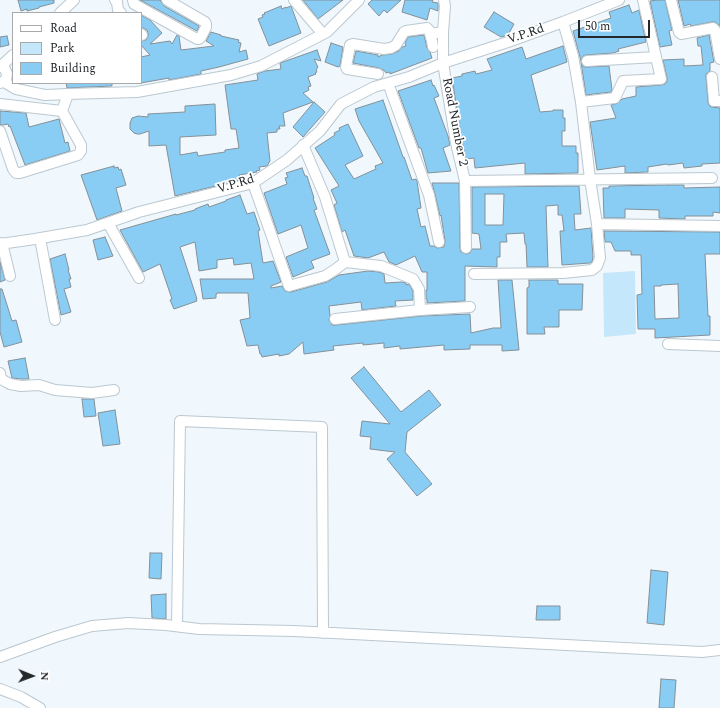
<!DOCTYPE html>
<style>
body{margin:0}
#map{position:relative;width:720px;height:708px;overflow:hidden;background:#f0f8fd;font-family:Spectral,serif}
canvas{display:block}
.legend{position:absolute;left:12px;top:12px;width:130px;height:72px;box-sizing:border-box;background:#fff;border:1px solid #a7a9aa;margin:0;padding:5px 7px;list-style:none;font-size:12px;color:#23282b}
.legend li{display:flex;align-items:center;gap:8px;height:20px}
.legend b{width:20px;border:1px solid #a7a9aa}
.north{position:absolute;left:12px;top:656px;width:40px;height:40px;-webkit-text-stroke:3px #fff;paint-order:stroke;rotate:91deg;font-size:11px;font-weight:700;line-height:16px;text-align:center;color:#23282b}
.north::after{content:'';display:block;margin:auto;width:14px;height:18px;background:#23282b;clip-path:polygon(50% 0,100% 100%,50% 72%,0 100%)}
.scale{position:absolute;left:578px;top:20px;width:72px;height:18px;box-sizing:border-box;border:2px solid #23282b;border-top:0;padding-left:5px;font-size:12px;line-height:14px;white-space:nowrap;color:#23282b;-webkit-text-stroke:3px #fff;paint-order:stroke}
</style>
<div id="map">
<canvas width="720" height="708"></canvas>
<ul class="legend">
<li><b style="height:5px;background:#fff"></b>Road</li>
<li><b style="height:11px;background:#c5e7fb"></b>Park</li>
<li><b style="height:11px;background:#89cdf4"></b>Building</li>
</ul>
<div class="north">N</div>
<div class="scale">50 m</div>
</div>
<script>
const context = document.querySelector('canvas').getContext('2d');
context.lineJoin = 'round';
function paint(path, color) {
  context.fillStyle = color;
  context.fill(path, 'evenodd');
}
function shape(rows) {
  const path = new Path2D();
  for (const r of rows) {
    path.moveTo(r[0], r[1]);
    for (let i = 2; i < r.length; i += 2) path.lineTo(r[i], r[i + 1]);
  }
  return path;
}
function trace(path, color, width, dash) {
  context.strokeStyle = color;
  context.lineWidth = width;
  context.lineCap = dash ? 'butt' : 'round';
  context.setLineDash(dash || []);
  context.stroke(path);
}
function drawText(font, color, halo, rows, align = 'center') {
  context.font = font + ' Spectral,serif';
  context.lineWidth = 3.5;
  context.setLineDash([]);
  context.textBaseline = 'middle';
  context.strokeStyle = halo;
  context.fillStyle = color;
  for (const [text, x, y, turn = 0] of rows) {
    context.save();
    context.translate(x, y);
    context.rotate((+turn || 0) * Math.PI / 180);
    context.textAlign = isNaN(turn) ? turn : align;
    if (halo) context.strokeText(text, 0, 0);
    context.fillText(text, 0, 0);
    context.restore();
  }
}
paint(shape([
 [635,271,636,334,604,337,603,273]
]), '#c5e7fb');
const building = shape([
 [18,0,54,0,54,3,39,7,39,8,27,11,27,9,21,11,18,0],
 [140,0,160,0,164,6,199,26,197,31,140,0],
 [303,0,343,0,318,19,303,0],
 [372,0,401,0,387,13,384,10,379,16,368,4,372,0],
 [405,0,433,0,432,2,438,3,438,11,430,8,427,20,402,12,405,0],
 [657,0,665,0,672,30,669,31,672,45,660,47,650,1,657,0],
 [678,0,720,0,720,26,715,22,712,22,691,26,690,24,684,26,678,0],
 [629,5,632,13,639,10,646,42,618,49,619,51,613,53,586,55,583,56,581,61,573,31,611,18,609,12,629,5],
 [281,6,282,9,286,7,286,8,291,6,301,33,269,46,258,19,263,17,262,15,265,14,264,13,281,6],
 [494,12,514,24,508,35,501,37,484,27,494,12],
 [141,15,150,20,162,33,150,44,170,41,172,44,177,35,179,36,181,50,214,46,206,41,211,32,221,35,221,36,239,40,238,42,241,43,239,52,246,50,248,59,219,67,201,71,201,74,169,80,169,78,141,83,141,57,150,55,141,45,141,41,146,40,148,36,148,33,147,30,143,28,141,28,141,15],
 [424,35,427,48,430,52,432,58,390,74,390,72,386,73,385,71,379,68,353,63,356,51,378,55,378,57,382,55,392,54,399,51,402,47,406,46,405,43,408,37,424,35],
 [709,35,714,62,710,63,710,71,706,74,706,77,708,102,709,105,711,107,720,108,720,163,702,164,702,166,684,168,683,163,668,165,667,164,648,167,648,172,625,173,625,166,597,170,590,122,616,118,611,105,618,103,622,99,636,96,636,87,661,85,665,84,667,81,667,78,663,60,684,59,684,66,703,65,701,46,698,46,697,38,709,35],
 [7,36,9,45,0,47,0,37,7,36],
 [331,43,343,47,340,66,338,67,325,62,331,43],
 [563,46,567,62,531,75,540,112,553,111,553,110,563,110,563,118,565,118,565,131,562,131,562,146,576,146,576,153,578,153,578,173,525,174,525,163,475,168,474,158,466,159,462,142,452,78,462,76,462,74,475,71,476,74,492,70,487,59,522,47,526,59,563,46],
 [317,50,321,61,314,59,318,67,317,68,317,69,316,70,317,72,315,73,316,74,308,77,311,86,308,87,309,90,303,93,313,102,283,113,285,126,279,126,280,129,277,129,277,132,267,133,270,161,267,166,259,167,260,170,256,171,257,172,239,175,240,180,175,196,166,145,149,146,149,131,140,134,137,134,134,133,130,129,130,123,132,118,138,116,148,117,148,114,185,112,185,106,215,104,216,135,180,137,180,155,197,152,198,156,225,152,225,150,239,148,236,129,231,129,225,85,258,80,257,74,265,71,281,69,280,63,317,50],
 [581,62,584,67,587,67,609,66,612,90,611,92,586,95,581,62],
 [431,80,433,86,434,85,439,96,434,98,448,136,450,145,443,148,451,171,428,173,421,148,419,148,398,91,431,80],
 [66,83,112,83,112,86,67,88,66,83],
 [383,100,403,157,404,157,412,180,416,179,417,181,421,208,417,209,421,227,425,226,430,246,434,246,437,248,444,247,445,241,441,215,440,216,435,194,432,183,459,183,460,248,461,252,466,254,470,253,472,249,481,249,479,234,472,233,472,187,579,186,581,214,574,214,575,230,591,228,593,257,592,262,590,263,562,265,560,231,564,231,562,215,558,215,558,205,546,206,548,267,527,267,526,244,525,244,524,233,506,234,507,242,500,242,500,257,497,257,497,267,465,266,465,301,427,303,427,299,426,299,426,290,427,290,427,272,422,272,415,256,396,265,389,262,384,252,368,258,354,256,345,230,342,232,334,205,337,203,331,190,339,186,315,148,335,135,334,133,340,130,339,128,348,124,363,156,345,165,354,179,376,169,375,166,383,163,359,121,355,109,383,100],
 [485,194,504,194,503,225,485,225,485,194],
 [314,102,325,112,303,137,293,127,314,102],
 [0,111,26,113,29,127,59,119,65,143,68,142,70,151,25,165,10,126,9,127,8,124,3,125,0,125,0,111],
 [114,166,114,168,118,167,119,170,121,169,126,185,116,188,122,211,97,220,81,175,114,166],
 [302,168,305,176,307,176,314,198,313,198,317,209,314,210,330,254,311,261,314,268,293,277,286,257,308,248,301,225,278,234,264,193,287,184,285,178,288,177,286,173,302,168],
 [669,185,684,185,684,188,720,187,720,213,713,212,713,216,685,216,685,219,659,218,659,210,625,209,625,218,604,218,603,188,609,188,609,186,669,185],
 [240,195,247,214,254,212,260,230,258,231,263,263,273,261,281,282,271,286,271,288,282,286,285,291,291,292,327,282,339,275,368,271,379,272,384,274,385,283,402,282,406,283,406,285,409,284,413,291,413,300,395,301,396,306,362,310,361,302,329,306,330,316,329,320,332,325,336,325,421,316,470,314,471,333,493,328,501,328,498,280,512,280,519,350,502,351,502,345,470,345,470,349,444,350,444,345,400,349,400,346,384,348,384,343,363,345,363,343,333,346,334,350,304,354,303,342,289,354,279,356,279,354,262,357,261,354,260,354,258,345,247,346,240,320,250,318,248,293,217,293,217,294,216,294,216,298,203,299,200,279,254,279,251,263,234,265,233,258,217,260,217,268,199,271,195,242,180,247,197,299,196,299,197,301,174,309,170,300,172,299,160,264,143,272,120,230,176,214,176,215,195,210,195,209,208,204,209,207,226,201,226,200,240,195],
 [604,231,720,232,720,254,705,254,708,316,710,316,710,335,655,338,655,329,638,329,637,295,642,294,641,255,631,255,631,251,615,251,611,242,605,242,604,231],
 [678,284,679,318,655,319,654,286,661,286,661,285,678,284],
 [105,237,113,256,98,260,93,240,105,237],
 [65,254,69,270,68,270,71,279,69,279,71,287,64,289,71,312,61,315,50,259,65,254],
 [0,262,5,280,0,282,0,262],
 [529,280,558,280,558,284,583,284,582,310,559,310,559,327,544,327,545,334,527,334,527,288,529,287,529,280],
 [0,289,2,289,12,321,16,320,22,342,4,347,0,332,0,289],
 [25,358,29,379,21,379,12,378,8,361,25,358],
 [364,367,401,412,429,390,441,405,407,432,405,452,432,484,417,496,387,459,395,452,370,449,371,437,360,436,362,421,390,424,351,378,364,367],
 [82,399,94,399,96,416,84,417,82,399],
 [115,410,120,444,103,446,98,413,115,410],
 [150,553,162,553,161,579,149,578,150,553],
 [651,570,668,572,664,625,647,623,651,570],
 [166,594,166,619,152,618,151,595,166,594],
 [537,606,560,606,560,620,536,620,537,606],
 [661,679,676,680,674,708,659,708,661,679]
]);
paint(building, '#89cdf4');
trace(building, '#849097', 1);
const minor = shape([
 [115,0,117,2,118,10,121,13],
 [133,0,134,4,197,39,199,39,201,37,206,27,206,24,205,22,167,0],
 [294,0,323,34],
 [444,0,445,6,443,32,443,63,456,143,465,181,466,248],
 [671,0,679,32,681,34,713,28,715,30,720,59],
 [60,13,74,0],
 [141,34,142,35],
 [430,34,432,41,433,47],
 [587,61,656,57],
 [0,66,5,69,7,74,6,80,0,83],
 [1,66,13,55],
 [378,74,347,69,346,67,350,45,353,44,384,49,391,48,396,45,404,32,406,31,427,28,429,30,430,34,443,32],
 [712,77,714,101,720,101],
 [4,82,16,89,45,95,68,94,137,92,231,75,261,66,327,32,359,0],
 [388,83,429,195,439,242],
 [581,102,615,98,623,81,661,79,643,0],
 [0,104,62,111],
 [0,131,13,169,16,173,20,173,78,155,81,151,81,145,62,111,68,94],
 [303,145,325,197,345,262,381,266,413,279,419,289,420,310],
 [465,181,712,178],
 [253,183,271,234,289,286,325,276,336,269,345,262],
 [108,223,139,278],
 [597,224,720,226],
 [40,238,55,320],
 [2,243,10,276],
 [0,244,35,239,87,230,139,212,253,183,287,160,320,131,341,104,374,87,409,77,443,63,508,42,563,22,619,0],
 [474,274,563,273,592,270,597,266,600,258,597,224,590,179,581,102,573,56,563,22],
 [335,319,420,310,470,307],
 [668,344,720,346],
 [0,373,1,379,10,384,21,386,39,385,55,390,92,393,114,390],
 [177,626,180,421,322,427,323,633],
 [0,657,55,637,92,626,128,623,166,625,199,629,294,631,702,652,720,650],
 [0,689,21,697,40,708]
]);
trace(minor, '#bbc8d0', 12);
trace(minor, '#fff', 10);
drawText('13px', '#23282b', '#fff', [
 ["V.P.Rd",526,35,-19],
 ["Road Number 2",454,122,79],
 ["V.P.Rd",236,185,-17]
]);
</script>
